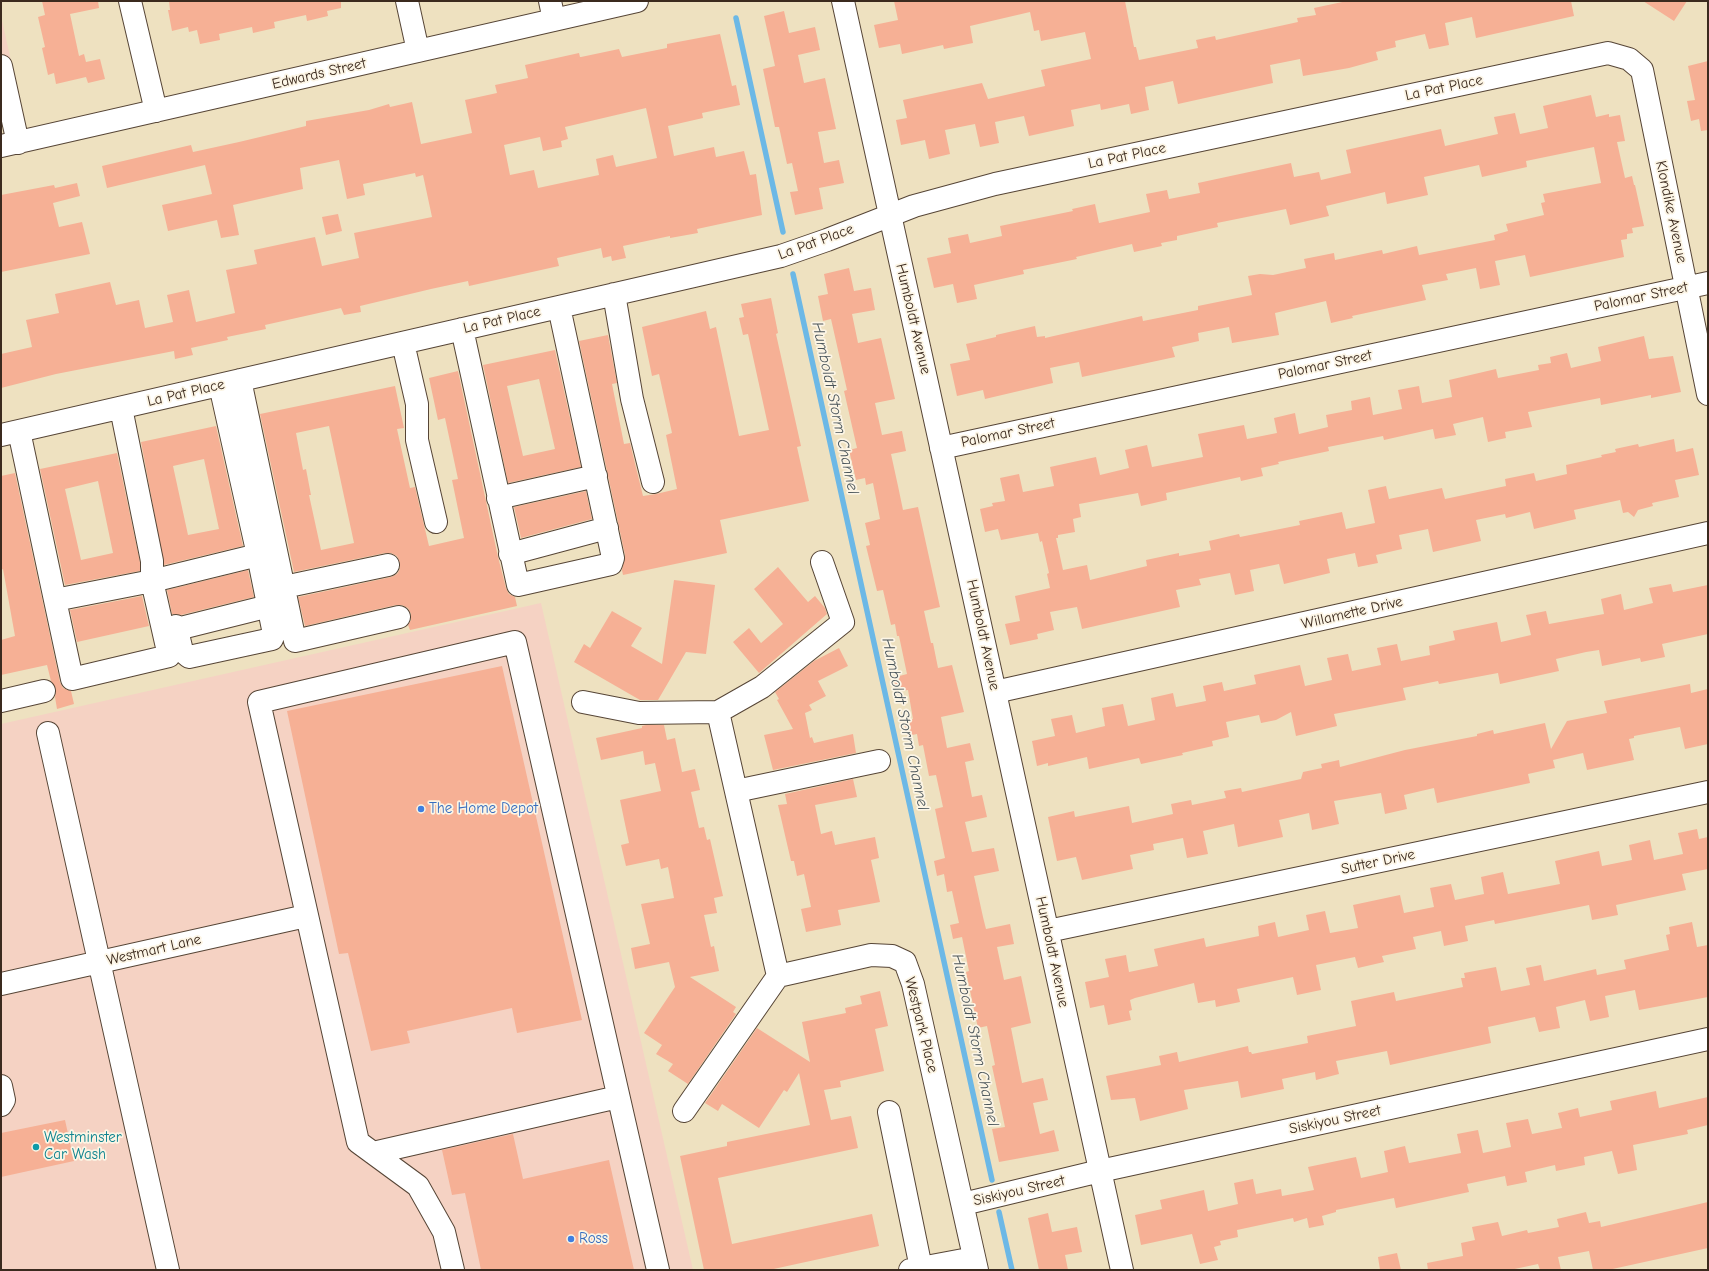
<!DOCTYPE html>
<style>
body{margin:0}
#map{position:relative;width:1709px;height:1271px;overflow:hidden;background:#eee1c0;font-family:"Comic Neue",sans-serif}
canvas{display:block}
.frame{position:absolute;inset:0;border:2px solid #3b2a1e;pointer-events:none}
</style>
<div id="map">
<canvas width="1709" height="1271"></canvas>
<div class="frame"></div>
</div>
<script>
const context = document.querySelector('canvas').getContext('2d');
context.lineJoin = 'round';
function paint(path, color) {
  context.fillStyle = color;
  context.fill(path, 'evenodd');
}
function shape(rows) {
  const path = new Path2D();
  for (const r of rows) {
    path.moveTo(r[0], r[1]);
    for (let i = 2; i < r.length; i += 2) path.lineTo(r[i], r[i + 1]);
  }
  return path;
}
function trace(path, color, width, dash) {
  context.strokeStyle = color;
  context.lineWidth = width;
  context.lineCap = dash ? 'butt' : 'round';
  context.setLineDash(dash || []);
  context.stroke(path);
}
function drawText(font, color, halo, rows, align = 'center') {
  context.font = font + ' "Comic Neue",sans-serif';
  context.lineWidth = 3.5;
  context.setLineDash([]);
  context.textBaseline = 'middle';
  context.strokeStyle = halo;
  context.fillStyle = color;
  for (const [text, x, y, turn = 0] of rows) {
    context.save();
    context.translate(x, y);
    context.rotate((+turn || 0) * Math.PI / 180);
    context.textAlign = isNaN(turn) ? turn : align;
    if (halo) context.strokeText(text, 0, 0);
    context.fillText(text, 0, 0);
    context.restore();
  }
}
paint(shape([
 [1,16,24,119,1,124],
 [541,603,693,1270,1,1270,1,724]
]), '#f5d2c3');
trace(shape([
 [736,18,783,232],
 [793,274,992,1180],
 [999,1212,1012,1270]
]), '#6cb8e6', 5.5);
paint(shape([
 [42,1,98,1,99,8,70,14,79,56,84,54,86,62,100,59,105,79,88,83,86,77,56,84,54,73,48,75,42,48,45,47,38,17,45,15],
 [169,1,341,1,341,8,327,11,328,16,307,21,306,15,274,22,275,28,253,33,252,27,219,34,220,40,200,44,197,30,189,32,188,27,172,31,168,10,170,10],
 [894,1,1125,1,1134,47,1136,47,1139,60,1198,48,1196,40,1215,36,1216,40,1298,22,1297,18,1316,15,1314,8,1347,1,1571,1,1574,16,1476,38,1472,17,1445,23,1449,45,1429,49,1425,34,1395,41,1396,47,1376,52,1378,60,1349,68,1303,76,1300,59,1270,65,1273,83,1178,104,1173,81,1145,87,1149,110,1131,114,1129,104,1101,110,1100,104,1071,110,1074,126,1029,136,1024,116,995,122,999,143,980,147,975,124,945,130,950,154,929,159,925,140,901,145,896,120,907,118,903,100,982,83,988,99,1045,86,1041,70,1091,59,1085,32,1041,41,1039,30,1034,31,1030,12,970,26,973,43,944,49,943,45,902,54,900,44,879,48,874,25,898,20],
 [1643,1,1687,1,1674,21],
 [784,11,789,33,815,27,820,50,798,55,804,83,825,78,836,129,818,132,824,163,839,160,844,183,819,188,823,209,795,215,790,192,798,191,792,163,787,164,779,127,775,127,763,69,775,66,764,16],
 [720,34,732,86,736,85,740,105,702,113,703,118,668,126,674,156,714,147,716,157,744,151,750,175,756,174,762,215,697,229,698,233,670,238,670,236,623,246,626,258,612,261,611,256,603,258,601,248,557,258,559,266,469,286,468,281,431,289,360,306,361,312,344,315,341,308,265,325,266,329,227,337,228,340,191,348,193,355,175,359,174,351,56,374,1,388,1,354,32,347,26,320,59,313,55,294,110,282,116,305,139,300,145,328,173,322,167,295,189,290,196,322,235,313,226,270,257,264,254,250,315,237,322,266,359,258,354,233,432,217,423,175,416,177,415,173,363,184,365,195,347,199,339,160,300,168,303,189,233,205,239,235,221,238,217,220,168,231,162,205,212,194,205,165,107,188,102,166,191,145,193,152,239,142,306,126,306,121,369,110,389,104,390,107,412,102,421,144,440,140,472,133,465,100,497,93,495,85,528,78,525,65,579,53,580,57,581,57,619,49,622,57,667,48,667,44],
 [646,108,657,158,616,167,613,155,596,159,599,175,538,188,534,170,510,175,504,145,540,137,543,151,562,147,561,141,568,139,565,127],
 [1708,61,1708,130,1701,131,1699,119,1691,121,1687,101,1695,100,1688,66],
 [1591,95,1596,117,1609,114,1609,117,1620,115,1625,141,1617,142,1625,178,1632,176,1634,185,1635,185,1644,226,1632,228,1633,233,1627,234,1627,239,1621,240,1624,257,1530,277,1525,255,1495,261,1500,285,1480,289,1476,268,1446,274,1448,280,1422,285,1426,300,1352,316,1353,318,1331,323,1326,301,1275,313,1279,335,1232,343,1229,327,1198,333,1199,341,1172,347,1175,357,1082,377,1079,362,1050,368,1053,383,985,399,983,390,957,396,950,364,970,360,966,344,996,337,996,335,1035,326,1037,337,1045,336,1045,338,1142,316,1143,321,1198,310,1198,306,1252,295,1248,276,1260,274,1273,275,1306,268,1304,259,1334,253,1335,260,1382,250,1383,254,1417,246,1419,255,1495,240,1494,235,1508,231,1506,224,1544,215,1541,203,1545,202,1543,194,1601,183,1594,147,1526,161,1527,167,1482,177,1479,165,1424,177,1428,195,1387,204,1385,192,1326,206,1329,216,1290,225,1286,209,1217,223,1218,227,1177,236,1177,240,1161,243,1162,246,1134,252,1132,244,1076,257,1077,259,1023,270,1024,274,974,285,977,299,957,303,953,284,934,288,927,258,951,253,948,238,968,234,970,243,1002,236,1000,226,1073,211,1072,209,1095,204,1099,223,1150,212,1146,194,1167,190,1169,199,1200,193,1198,183,1291,163,1294,177,1319,172,1321,180,1351,173,1346,150,1441,129,1445,146,1498,134,1494,117,1515,113,1520,134,1548,128,1543,106],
 [77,183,80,196,53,203,59,227,82,222,90,254,1,272,1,195,54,185,55,188],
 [338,214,342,231,326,235,322,217],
 [849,268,854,291,871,288,875,310,852,314,858,343,881,338,895,399,875,403,882,435,902,431,906,451,891,454,898,486,903,510,918,507,940,607,924,611,931,643,933,643,938,668,952,665,964,712,941,717,947,748,970,743,974,760,965,762,972,797,982,795,987,817,965,822,972,852,994,848,999,871,974,876,983,917,986,929,1010,924,1014,944,997,947,1004,980,1021,976,1031,1023,1011,1028,1022,1083,1043,1078,1048,1100,1033,1103,1040,1134,1054,1130,1059,1151,999,1162,992,1129,1005,1127,992,1066,995,1065,987,1026,978,1028,966,972,969,971,962,937,953,939,950,925,959,923,952,891,947,892,944,874,937,876,934,861,945,858,935,809,943,807,936,775,929,776,923,745,919,746,917,734,907,736,904,721,913,719,908,690,895,692,892,678,907,674,899,636,897,636,895,624,891,625,883,590,877,591,866,546,870,545,865,523,880,519,873,483,866,485,865,478,856,480,849,450,857,448,844,391,847,390,831,319,823,321,818,296,828,294,824,274],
 [771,298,778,333,776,334,801,446,797,447,809,501,720,520,727,553,623,575,622,570,625,555,579,341,608,335,617,383,612,384,624,444,630,443,643,496,656,494,677,489,666,435,672,433,659,374,652,376,642,327,706,311,710,329,716,327,739,436,769,430,748,334,743,335,739,318,744,317,741,304],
 [1644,336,1649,359,1673,356,1681,392,1651,398,1651,395,1601,405,1600,398,1528,412,1532,427,1505,432,1506,438,1488,442,1483,417,1453,424,1456,435,1435,439,1433,429,1384,440,1383,436,1328,447,1329,451,1278,462,1279,464,1261,468,1263,476,1241,481,1240,477,1166,493,1167,500,1141,506,1138,493,1079,504,1081,517,1073,519,1075,532,1058,535,1058,538,1056,538,1063,570,1087,565,1090,580,1147,566,1146,560,1179,553,1179,556,1211,550,1209,541,1239,534,1240,537,1300,525,1299,521,1342,512,1346,529,1375,523,1368,490,1386,486,1389,499,1442,488,1445,499,1506,486,1505,479,1534,473,1536,481,1567,474,1566,465,1602,457,1601,455,1616,452,1615,449,1638,444,1639,447,1674,439,1676,452,1693,448,1699,475,1675,480,1679,497,1652,503,1653,506,1638,510,1634,517,1628,512,1623,513,1620,500,1574,510,1576,519,1534,529,1530,512,1506,518,1505,514,1476,520,1481,541,1433,552,1428,529,1399,535,1402,549,1376,555,1378,563,1358,567,1355,553,1327,559,1330,573,1284,584,1279,564,1250,570,1254,591,1235,595,1230,573,1199,579,1201,585,1176,590,1180,607,1082,629,1077,607,1050,612,1054,630,1037,634,1038,639,1010,645,1005,624,1020,621,1015,596,1050,588,1047,574,1049,573,1042,541,1040,542,1038,533,1001,540,998,529,985,532,980,509,993,506,992,503,1005,501,1000,478,1019,474,1023,492,1054,486,1050,467,1096,457,1100,475,1129,468,1125,450,1147,445,1152,467,1203,457,1198,434,1244,425,1247,439,1277,433,1274,418,1295,413,1299,434,1328,427,1326,415,1352,410,1351,401,1370,397,1373,415,1402,409,1398,390,1419,386,1422,403,1452,397,1449,380,1496,369,1498,378,1539,370,1538,365,1551,363,1550,357,1567,353,1571,368,1601,361,1598,347],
 [555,350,581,467,508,483,483,365],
 [539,379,555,449,523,456,507,386],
 [458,371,498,557,506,588,509,594,515,597,517,606,410,630,408,625,411,620,411,614,408,608,402,605,396,605,305,626,298,597,391,577,397,574,400,569,400,563,397,556,391,553,385,553,294,572,260,414,395,386,404,428,397,429,410,488,415,487,429,546,464,538,452,480,458,479,445,418,438,420,429,378],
 [329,426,354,543,321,550,309,495,311,495,306,469,303,470,296,433],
 [216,426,243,546,164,565,141,442],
 [204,459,219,529,188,535,173,466],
 [117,453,140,562,140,571,65,585,40,469],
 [98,481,113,553,81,560,65,489],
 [15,473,60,682,63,688,71,691,74,704,57,709,55,697,56,689,51,681,47,665,1,675,1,640,15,636,3,569,1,570,1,476],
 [586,491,592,519,521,538,514,507],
 [778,567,808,602,815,596,825,608,827,614,759,673,733,642,749,628,761,643,783,624,754,589],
 [248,570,254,597,181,615,172,614,167,590],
 [674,580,715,585,706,654,686,652,658,700,640,700,574,662,584,644,590,648,612,611,642,628,631,646,662,664],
 [1671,584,1673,592,1708,585,1708,634,1662,644,1665,657,1641,662,1640,658,1602,666,1599,650,1586,652,1556,659,1559,671,1500,684,1498,673,1439,684,1438,681,1403,688,1406,700,1334,714,1337,726,1296,736,1291,712,1276,720,1261,723,1259,715,1226,722,1229,737,1212,741,1213,746,1182,753,1183,755,1141,764,1139,758,1089,769,1087,757,1048,766,1048,763,1037,766,1032,741,1055,736,1051,719,1072,715,1076,733,1105,726,1102,708,1123,704,1128,726,1155,720,1151,698,1173,693,1176,707,1206,701,1203,686,1222,682,1224,691,1256,684,1254,675,1300,665,1305,686,1332,680,1327,658,1348,654,1352,671,1381,665,1377,648,1397,644,1401,661,1430,655,1429,646,1455,640,1453,631,1497,622,1501,642,1531,635,1526,615,1546,611,1549,624,1604,614,1601,599,1621,594,1624,610,1653,603,1649,588],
 [142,596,149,626,77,642,70,610],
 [839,648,848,666,818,681,826,696,809,705,812,710,805,713,810,738,812,737,814,743,853,734,856,753,773,770,764,735,793,729,777,700,779,699,775,692,814,661],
 [502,666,582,1020,517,1033,512,1008,407,1031,410,1043,371,1051,348,953,339,954,287,711],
 [1690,684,1691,693,1708,689,1708,744,1685,749,1680,727,1634,736,1634,738,1629,739,1634,760,1587,770,1583,753,1553,760,1555,768,1528,774,1530,783,1437,803,1434,788,1404,795,1407,809,1385,814,1381,793,1334,801,1339,824,1312,830,1309,813,1279,820,1283,837,1238,847,1234,824,1203,831,1208,854,1187,858,1183,838,1153,844,1154,850,1130,855,1133,869,1082,880,1076,857,1057,861,1048,817,1074,811,1075,817,1129,806,1132,823,1173,814,1171,804,1191,800,1192,805,1226,798,1224,791,1241,788,1242,792,1301,779,1303,772,1322,768,1321,764,1339,760,1340,767,1405,750,1477,736,1477,734,1493,730,1494,734,1545,723,1551,749,1567,721,1607,713,1604,701],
 [646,725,664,725,667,740,675,738,682,772,695,769,700,790,691,792,699,828,704,827,707,840,710,839,723,896,714,898,717,913,704,915,711,947,714,946,719,971,690,977,736,1007,733,1012,736,1014,688,1084,668,1071,673,1064,656,1054,662,1045,644,1033,675,987,669,962,635,969,631,948,650,944,641,904,674,898,668,867,661,869,659,859,626,866,621,845,629,843,620,800,661,791,655,763,645,765,643,751,601,760,596,738,642,728,642,726],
 [853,779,857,797,815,805,821,834,832,831,835,845,875,837,879,858,871,860,880,902,838,910,841,925,806,932,801,909,811,907,804,874,797,876,794,861,791,861,778,805,787,804,785,794],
 [1697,829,1699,839,1708,837,1708,869,1682,874,1686,890,1616,905,1618,915,1592,920,1589,905,1495,924,1494,920,1465,926,1468,941,1444,946,1441,931,1413,937,1416,949,1382,956,1384,962,1358,968,1355,957,1316,965,1321,990,1297,995,1293,977,1237,989,1240,1002,1216,1007,1215,1000,1198,1003,1194,983,1135,998,1130,1000,1132,1010,1129,1011,1131,1020,1108,1025,1104,1005,1090,1008,1085,982,1109,977,1105,959,1126,955,1129,972,1158,966,1154,949,1204,938,1206,947,1259,936,1258,926,1275,922,1278,937,1309,930,1306,915,1325,911,1330,933,1358,928,1353,905,1400,895,1404,913,1434,907,1430,888,1451,884,1455,900,1484,894,1481,877,1503,872,1508,894,1560,884,1555,861,1599,851,1602,866,1632,860,1629,845,1650,840,1654,860,1683,854,1678,833],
 [1692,922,1697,947,1708,945,1708,997,1639,1010,1635,990,1605,996,1609,1017,1590,1021,1585,1000,1556,1007,1560,1028,1539,1032,1535,1017,1488,1027,1491,1043,1390,1065,1387,1051,1336,1061,1339,1074,1316,1080,1315,1072,1282,1079,1284,1089,1241,1098,1238,1081,1184,1090,1188,1109,1140,1121,1135,1098,1111,1100,1106,1076,1161,1065,1159,1056,1177,1052,1179,1062,1248,1046,1249,1052,1251,1052,1252,1054,1308,1043,1307,1036,1356,1026,1351,1001,1394,992,1396,1001,1463,987,1461,978,1465,978,1464,973,1496,967,1501,991,1530,985,1526,968,1541,965,1544,981,1596,969,1597,975,1626,969,1624,960,1669,950,1666,935,1670,934,1669,927],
 [880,991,888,1026,875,1029,884,1071,840,1081,841,1087,824,1090,831,1120,851,1116,858,1148,718,1178,732,1244,872,1214,879,1246,769,1270,704,1270,680,1156,727,1146,727,1142,810,1125,799,1073,787,1092,784,1090,759,1128,722,1104,718,1111,705,1103,757,1028,810,1062,802,1022,846,1013,845,1008,862,1004,860,996],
 [1656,1091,1659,1108,1708,1097,1708,1125,1687,1130,1688,1134,1633,1145,1637,1170,1618,1174,1612,1151,1584,1157,1585,1165,1556,1171,1555,1165,1525,1172,1527,1182,1507,1186,1505,1176,1467,1184,1469,1192,1396,1208,1394,1198,1336,1210,1336,1212,1322,1216,1324,1225,1309,1228,1307,1218,1294,1222,1293,1218,1237,1230,1238,1237,1220,1241,1221,1245,1214,1247,1218,1260,1200,1264,1192,1234,1141,1245,1135,1215,1162,1209,1160,1200,1204,1190,1208,1211,1238,1204,1234,1183,1253,1179,1256,1194,1281,1189,1282,1196,1314,1190,1308,1167,1356,1157,1361,1178,1388,1172,1384,1151,1405,1146,1409,1163,1461,1153,1457,1134,1478,1130,1483,1153,1511,1147,1506,1123,1528,1119,1532,1134,1562,1128,1558,1113,1578,1108,1580,1117,1612,1110,1610,1101],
 [65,1120,74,1161,1,1177,1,1133],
 [513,1134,523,1179,609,1160,634,1270,481,1270,465,1193,452,1195,442,1150],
 [1708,1202,1708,1248,1608,1270,1593,1270,1589,1251,1558,1257,1561,1270,1540,1270,1538,1264,1510,1270,1428,1270,1427,1263,1463,1256,1461,1243,1475,1240,1472,1227,1498,1222,1502,1236,1527,1230,1528,1233,1559,1227,1557,1219,1586,1212,1589,1223,1600,1221,1601,1227],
 [1048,1213,1052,1232,1077,1227,1082,1252,1065,1255,1068,1270,1039,1270,1028,1218],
 [1397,1253,1401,1270,1380,1270,1378,1257]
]), '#f6b095');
const minor = shape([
 [130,1,156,111],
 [407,1,418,51],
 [550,1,554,20],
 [843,1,1122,1270],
 [1,66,18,143],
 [1,146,637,1],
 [614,294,632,399,653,482],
 [462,329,518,585,611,564,613,558,559,307],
 [403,343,417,404,417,440,436,522],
 [240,380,295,641,399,617],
 [19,431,55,600,152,581,258,555,220,385],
 [1,435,781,256,827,240,914,206,995,184,1608,53,1629,59,1642,70,1708,394],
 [941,448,1708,283],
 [498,498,596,476],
 [510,554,607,528],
 [284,587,388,565],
 [55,600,72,679,169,656,152,581,152,561,121,408],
 [176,626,182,651,189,657,272,639,274,634,258,555],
 [177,629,269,606],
 [995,692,1708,533],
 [1,701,44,691],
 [583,702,639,713,718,712,762,687,843,622,822,562],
 [718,712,778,976,871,955,892,956,905,962,913,984,977,1270],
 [48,733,168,1270],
 [736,791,879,761],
 [1048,931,1708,792],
 [1,984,306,916],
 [1,1086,4,1100,1,1105],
 [684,1111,778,976],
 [889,1112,921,1268],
 [373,1153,618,1097],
 [963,1204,1100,1171,1708,1039],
 [453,1270,444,1232,418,1186,358,1142,259,702,515,642,658,1270],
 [910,1270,974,1258]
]);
trace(minor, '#564536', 24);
trace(minor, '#fff', 22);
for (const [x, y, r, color] of [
 [421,809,4,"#3f7fe0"],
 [36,1147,4,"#0f9aa8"],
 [571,1239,4,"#3f7fe0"]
]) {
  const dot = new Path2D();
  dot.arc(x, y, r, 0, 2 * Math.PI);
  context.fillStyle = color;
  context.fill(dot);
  trace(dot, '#fcf5e5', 1.5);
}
drawText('15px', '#3b2a1e', '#fcf5e5', [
 ["Edwards Street",319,74,-13],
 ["La Pat Place",1444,88,-12],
 ["La Pat Place",1127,156,-12],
 ["Klondike Avenue",1671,212,78],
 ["La Pat Place",816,242,-20],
 ["Palomar Street",1641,297,-12],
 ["Humboldt Avenue",913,319,77],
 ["La Pat Place",502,320,-13],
 ["Palomar Street",1325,365,-12],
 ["La Pat Place",186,393,-13],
 ["Palomar Street",1008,433,-12],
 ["Willamette Drive",1352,613,-13],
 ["Humboldt Avenue",983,635,78],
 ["Sutter Drive",1378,862,-12],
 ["Westmart Lane",154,950,-13],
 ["Humboldt Avenue",1052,952,78],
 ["Westpark Place",921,1025,76],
 ["Siskiyou Street",1335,1120,-12],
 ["Siskiyou Street",1019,1191,-13]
]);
drawText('15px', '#366cbe', '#fcf5e5', [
 ["The Home Depot",429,809],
 ["Ross",579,1239]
], 'left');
drawText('15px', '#0d838f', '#fcf5e5', [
 ["Westminster",44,1138],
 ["Car Wash",44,1155]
], 'left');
drawText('italic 16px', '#4a555a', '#fcf5e5', [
 ["Humboldt Storm Channel",835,408,78],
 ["Humboldt Storm Channel",905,724,78],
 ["Humboldt Storm Channel",975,1040,78]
]);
</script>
